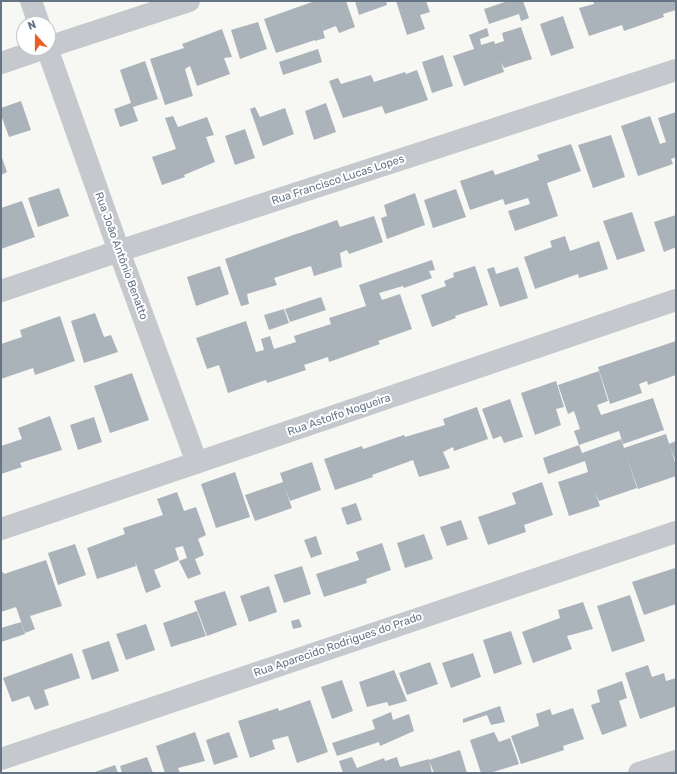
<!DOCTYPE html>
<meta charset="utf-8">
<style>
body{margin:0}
#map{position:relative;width:677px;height:774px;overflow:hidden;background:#f7f7f4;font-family:Rubik,sans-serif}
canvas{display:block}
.frame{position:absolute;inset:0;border:2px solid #657586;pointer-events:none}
.north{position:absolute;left:16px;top:16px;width:40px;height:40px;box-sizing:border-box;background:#fff;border:1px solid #c1c8cf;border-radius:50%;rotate:339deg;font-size:11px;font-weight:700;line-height:16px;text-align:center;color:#657586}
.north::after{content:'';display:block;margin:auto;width:14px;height:18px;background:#e85f23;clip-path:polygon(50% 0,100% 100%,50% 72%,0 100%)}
</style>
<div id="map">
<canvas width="677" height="774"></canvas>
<div class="frame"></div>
<div class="north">N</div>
</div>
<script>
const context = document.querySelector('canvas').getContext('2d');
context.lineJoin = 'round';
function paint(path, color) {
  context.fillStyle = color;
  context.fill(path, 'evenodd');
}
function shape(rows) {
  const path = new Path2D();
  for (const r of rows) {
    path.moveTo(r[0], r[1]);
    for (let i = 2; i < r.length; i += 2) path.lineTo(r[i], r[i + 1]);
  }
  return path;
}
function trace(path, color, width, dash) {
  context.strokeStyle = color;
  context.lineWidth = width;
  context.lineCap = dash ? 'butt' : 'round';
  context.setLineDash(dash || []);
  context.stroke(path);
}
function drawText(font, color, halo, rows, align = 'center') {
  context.font = font + ' Rubik,sans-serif';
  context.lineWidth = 4;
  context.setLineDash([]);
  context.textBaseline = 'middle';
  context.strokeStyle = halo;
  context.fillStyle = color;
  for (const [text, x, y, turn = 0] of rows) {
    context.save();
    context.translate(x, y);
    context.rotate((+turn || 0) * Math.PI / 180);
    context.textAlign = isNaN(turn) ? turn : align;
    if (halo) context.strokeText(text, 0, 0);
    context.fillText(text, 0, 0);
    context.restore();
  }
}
paint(shape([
 [315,1,346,1,355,27,339,33,336,26,323,31,325,38,315,41,315,40,276,53,264,19],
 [355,1,386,1,387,5,359,15],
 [396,1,426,1,430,12,420,15,425,29,407,35],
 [508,1,523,1,529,18,521,21,519,14,489,24,484,9],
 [593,1,676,1,676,10,663,14,664,17,624,31,622,25,589,36,579,8,594,4],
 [563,16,574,48,551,56,540,24],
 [258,22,267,49,240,59,231,30],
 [521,27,532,59,504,68,501,62,504,72,464,86,453,56,474,49,469,35,487,28,489,36,480,39,481,45,494,41,495,44,504,41,502,33],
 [222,29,232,57,224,58,230,74,197,86,190,66,185,69,193,96,165,105,150,59,184,48,182,44],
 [318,49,322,62,283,75,279,62],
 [443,55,453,86,432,93,422,62],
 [145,61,158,99,133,107,138,121,120,127,114,109,131,103,120,70],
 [417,70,428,100,385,114,382,106,343,118,329,81,338,78,341,84,371,75,374,82,405,72,406,74],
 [21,101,31,130,9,137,1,115,1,108],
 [326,103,336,132,314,140,305,111],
 [255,107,260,117,285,108,294,134,263,146,250,109],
 [676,112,676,157,671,159,673,164,638,176,621,126,650,116,660,144,666,142,658,118],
 [173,116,178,127,207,117,214,135,206,137,215,162,184,175,185,177,162,185,152,157,176,149,165,118],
 [245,129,255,158,235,165,225,136],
 [611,135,625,177,593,188,578,145],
 [571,144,581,171,547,183,558,216,515,231,508,211,530,204,528,198,505,205,503,199,470,210,460,181,493,170,495,175,539,160,537,155],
 [1,155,7,172,1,175],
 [59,188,69,216,38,227,28,198],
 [456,189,466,217,433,228,424,200],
 [415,193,425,225,387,239,381,218,387,216,384,205],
 [22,201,35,237,1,249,1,208],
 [632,212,645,251,617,260,603,221],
 [676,215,676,247,664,252,654,222],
 [374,216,383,242,349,254,347,250,340,253,342,267,314,276,311,266,274,278,277,285,247,294,249,304,241,306,225,259,299,233,300,233,337,220,340,227],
 [565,236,570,251,599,241,608,269,579,278,578,274,535,289,524,257,552,247,550,241],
 [432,260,435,270,429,271,432,278,404,288,403,286,379,293,382,300,400,294,412,329,378,341,380,344,329,362,328,357,304,365,306,370,267,383,266,380,228,393,219,365,207,369,196,338,246,321,256,352,264,350,261,339,270,336,274,349,296,342,294,336,331,324,329,318,366,306,359,285],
 [220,266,229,294,196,306,187,277],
 [475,266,488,305,455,316,456,318,432,327,421,295,446,286,444,281,454,277,453,273],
 [494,267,496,274,518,267,528,298,500,307,487,269],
 [321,297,326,310,290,322,285,309],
 [284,309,289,323,269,330,264,315],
 [95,313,104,337,111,335,118,352,84,363,71,321],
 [60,316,75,361,35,375,33,368,1,379,1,344,22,337,20,330],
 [676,341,676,375,648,385,647,381,639,384,642,393,610,404,598,367],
 [599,371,608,401,597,405,601,415,653,398,664,430,623,444,619,431,579,445,574,431,580,429,574,411,568,414,558,385],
 [132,373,149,420,110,433,94,386],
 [556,381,564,407,556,409,561,425,535,435,521,393],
 [510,399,523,437,504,443,501,436,493,439,482,409],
 [477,407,488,439,454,451,453,447,443,452,450,468,419,477,413,460,372,475,373,477,335,490,324,459,362,446,363,449,404,435,405,437,445,425,443,419],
 [50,416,62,450,20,463,22,467,1,474,1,446,22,439,18,428],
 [94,417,102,442,78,450,70,425],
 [666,434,676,465,676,476,638,489,627,458,637,488,599,501,595,492,600,506,569,516,558,482,588,472,585,461,548,474,543,458,579,445,582,453,621,439,624,448],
 [676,441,676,462,669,444],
 [312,462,321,490,290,501,284,486,292,508,255,521,245,495,283,482,280,473],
 [235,472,250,517,216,528,201,484],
 [542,482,553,515,524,525,526,532,488,545,478,517,516,504,512,493],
 [177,492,184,511,196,507,206,535,198,539,204,555,195,559,201,574,188,579,179,561,187,558,183,546,175,548,179,560,154,570,161,587,146,593,135,561,136,566,97,579,87,548,125,534,123,528,163,515,157,499],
 [356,503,362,520,347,525,341,508],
 [461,520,468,539,447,546,440,527],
 [424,534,433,559,405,568,397,543],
 [316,536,322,554,311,558,304,540],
 [382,543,391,570,366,579,367,583,324,597,316,574,359,560,356,552],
 [75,544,86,575,58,585,48,553],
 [46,560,62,606,30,616,35,629,25,633,16,607,1,612,1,572,3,572,4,574],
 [302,566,311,594,284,603,274,575],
 [675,568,676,570,676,604,644,615,632,582],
 [269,586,277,612,249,622,240,596],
 [225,591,237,625,207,636,194,601],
 [630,595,645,641,612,652,597,606],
 [583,602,593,629,567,636,572,649,533,663,522,632,560,618,558,610],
 [197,611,206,636,171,647,163,623],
 [299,619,302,627,293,629,291,621],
 [21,622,25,634,1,642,1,628],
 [146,624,155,650,126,660,116,634],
 [511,631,522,664,494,674,483,640],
 [109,641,119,671,92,680,82,650],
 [72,653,80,678,44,690,49,705,35,710,29,696,12,702,3,678],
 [473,653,481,677,451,688,442,663],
 [430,662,438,684,407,695,399,673],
 [648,665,652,677,664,673,666,681,676,678,676,706,640,719,625,673],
 [394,670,407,701,389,706,387,702,367,707,359,682],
 [342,680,353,711,332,719,321,687],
 [622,681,627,698,619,701,627,726,602,735,591,705,600,702,597,690],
 [310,700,328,752,297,763,288,736,272,740,275,749,250,758,238,721,278,708,279,711],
 [500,706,505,722,491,725,487,715,463,723,463,719],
 [573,708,584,739,563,746,564,750,521,764,511,736,539,726,536,714,550,709,552,715],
 [391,712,393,720,409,714,414,731,380,746,379,742,337,756,332,743,375,729,372,720],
 [195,732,205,761,178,768,180,773,165,773,156,746],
 [229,732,238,757,214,765,206,740],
 [494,732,499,742,510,738,519,764,490,773,481,773,470,740],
 [460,750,467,773,434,773,429,760],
 [147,757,153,773,122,773,120,766],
 [352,757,357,768,384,758,385,761,397,757,400,767,429,759,432,773,343,773,339,761],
 [115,765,118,773,92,773]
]), '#abb3ba');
trace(shape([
 [31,1,39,24],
 [48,47,189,1],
 [47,48,119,251,197,463],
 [1,63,45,48],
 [1,291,119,251,676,70],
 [1,529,676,300],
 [1,759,676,532],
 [639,773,676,761]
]), '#c5c8cc', 22);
drawText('11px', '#657586', '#fff', [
 ["Rua Francisco Lucas Lopes",338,180,-18],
 ["Rua João Antônio Benatto",121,256,70],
 ["Rua Astolfo Nogueira",339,415,-19],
 ["Rua Aparecido Rodrigues do Prado",338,645,-19]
]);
</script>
